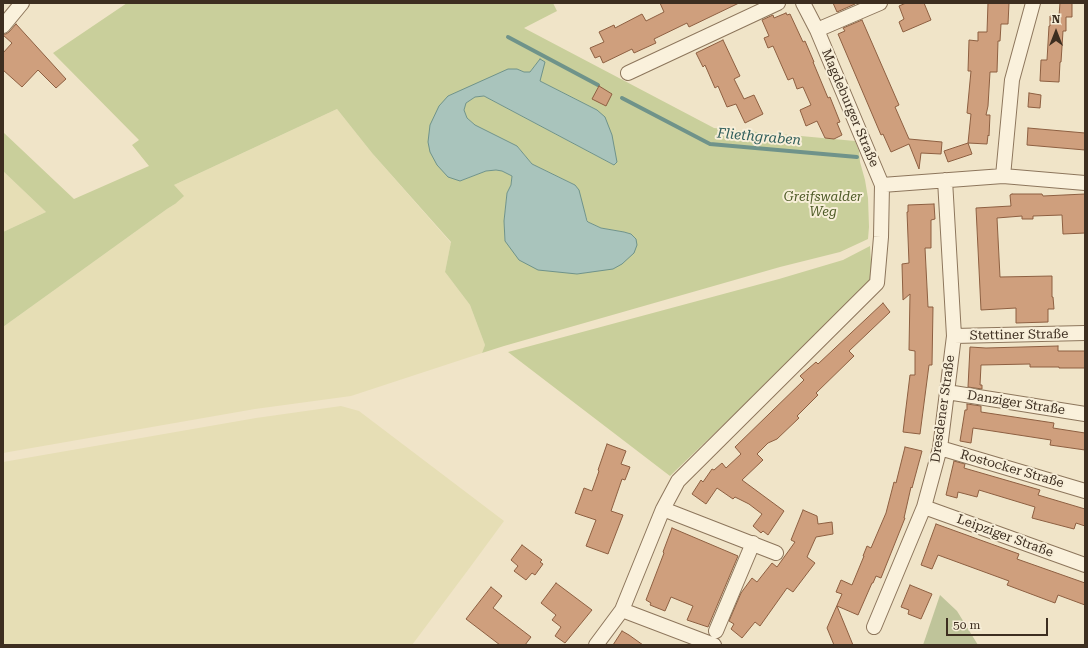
<!DOCTYPE html>
<meta charset="utf-8">
<style>
body{margin:0}
#map{position:relative;width:1088px;height:648px;overflow:hidden;background:#f0e4c8;font-family:"Roboto Serif",serif}
canvas{display:block}
.frame{position:absolute;inset:0;border:4px solid #3d2e20;pointer-events:none}
.north{position:absolute;left:1036px;top:12px;width:40px;height:40px;-webkit-text-stroke:3px #f7eed8;paint-order:stroke;rotate:0deg;font-size:11px;font-weight:700;line-height:16px;text-align:center;color:#3d2e20}
.north::after{content:'';display:block;margin:auto;width:14px;height:18px;background:#3d2e20;clip-path:polygon(50% 0,100% 100%,50% 72%,0 100%)}
.scale{position:absolute;left:946px;top:618px;width:102px;height:18px;box-sizing:border-box;border:2px solid #3d2e20;border-top:0;padding-left:5px;font-size:12px;line-height:14px;white-space:nowrap;color:#3d2e20;-webkit-text-stroke:3px #f7eed8;paint-order:stroke}
</style>
<div id="map">
<canvas width="1088" height="648"></canvas>
<div class="frame"></div>
<div class="north">N</div>
<div class="scale">50 m</div>
</div>
<script>
const context = document.querySelector('canvas').getContext('2d');
context.lineJoin = 'round';
function paint(path, color) {
  context.fillStyle = color;
  context.fill(path, 'evenodd');
}
function shape(rows) {
  const path = new Path2D();
  for (const r of rows) {
    path.moveTo(r[0], r[1]);
    for (let i = 2; i < r.length; i += 2) path.lineTo(r[i], r[i + 1]);
  }
  return path;
}
function trace(path, color, width, dash) {
  context.strokeStyle = color;
  context.lineWidth = width;
  context.lineCap = dash ? 'butt' : 'round';
  context.setLineDash(dash || []);
  context.stroke(path);
}
function drawText(font, color, halo, rows, align = 'center') {
  context.font = font + ' "Roboto Serif",serif';
  context.lineWidth = 4;
  context.setLineDash([]);
  context.textBaseline = 'middle';
  context.strokeStyle = halo;
  context.fillStyle = color;
  for (const [text, x, y, turn = 0] of rows) {
    context.save();
    context.translate(x, y);
    context.rotate((+turn || 0) * Math.PI / 180);
    context.textAlign = isNaN(turn) ? turn : align;
    if (halo) context.strokeText(text, 0, 0);
    context.fillText(text, 0, 0);
    context.restore();
  }
}
paint(shape([
 [337,109,372,153,451,243,445,272,470,305,485,345,482,353,351,396,255,409,3,453,3,327,167,209,175,204,174,185],
 [3,171,46,212,3,232],
 [341,406,359,411,504,521,471,566,412,645,3,645,3,462,256,418]
]), '#e6deb5');
paint(shape([
 [127,3,553,3,557,11,524,28,714,128,855,141,859,151,860,162,865,180,868,198,869,227,868,239,840,252,780,267,504,346,482,353,485,345,470,305,445,272,451,242,372,153,337,109,174,185,184,196,175,204,167,209,3,327,3,232,46,212,3,171,3,132,74,199,149,166,132,145,139,140,53,53],
 [540,60,540,81,597,110,614,165,484,96,475,97,466,103,464,110,467,118,475,125,517,146,532,164,575,185,588,222,601,228,624,232,631,234,589,272,577,274,505,241,504,221,507,193,511,185,512,176,502,171,496,170,486,171,460,181,448,96,517,69,524,72,530,72],
 [870,246,872,277,868,286,670,476,508,352,779,279,843,260]
]), '#c9cf9b');
paint(shape([
 [940,595,957,611,978,645,923,645]
]), '#bfc49a');
const water = shape([
 [540,59,545,62,540,81,597,110,605,117,612,135,617,162,614,165,484,96,475,97,466,103,464,110,467,118,475,125,517,146,532,164,575,185,579,190,587,221,588,222,601,228,624,232,631,234,636,239,637,245,634,253,622,264,613,269,577,274,538,270,519,260,505,241,504,221,507,193,511,185,512,176,502,171,496,170,486,171,460,181,448,177,437,165,430,152,428,142,430,125,439,106,448,96,508,69,517,69,524,72,530,72,540,59]
]);
paint(water, '#a9c4bc');
trace(water, '#6f938a', 1);
trace(shape([
 [508,37,598,85],
 [622,98,710,144,857,157]
]), '#6f938a', 4);
const building = shape([
 [660,3,739,3,689,27,687,23,654,39,656,43,634,53,632,49,603,63,600,56,595,58,590,48,604,42,599,32,614,25,615,28,642,14,646,21,664,12,660,3],
 [833,3,855,3,855,4,837,12,833,3],
 [906,3,924,3,931,20,903,32,899,22,904,19,899,6,906,3],
 [988,3,1009,3,1008,24,1001,24,1000,41,998,41,997,72,990,72,988,106,986,115,990,115,989,136,988,135,987,144,968,143,972,154,948,162,944,151,968,143,971,114,967,113,971,71,968,71,969,40,978,41,978,32,987,32,988,3],
 [1060,3,1072,3,1072,17,1066,17,1066,31,1063,31,1061,62,1060,62,1059,82,1040,81,1041,60,1047,60,1049,26,1050,26,1050,16,1059,16,1060,3],
 [786,13,787,15,790,14,803,42,805,41,814,62,813,62,828,98,830,97,840,122,837,123,842,135,834,139,825,138,817,121,806,126,800,110,811,105,803,87,797,89,793,78,788,80,773,46,768,48,764,38,769,36,762,20,773,15,774,18,786,13],
 [862,20,899,105,895,107,909,139,942,142,941,154,921,153,919,169,909,144,891,152,883,134,881,135,838,34,845,31,843,28,862,20],
 [16,24,66,79,56,88,38,70,22,87,3,70,3,53,12,43,3,35,3,34,6,34,9,32,16,24],
 [723,40,740,76,734,79,744,99,754,95,763,114,745,123,736,104,727,107,718,86,715,88,705,65,703,67,696,53,723,40],
 [599,86,612,94,606,106,592,99,599,86],
 [1029,93,1041,95,1040,108,1028,107,1029,93],
 [1028,128,1085,133,1085,150,1027,145,1028,128],
 [1012,194,1042,194,1043,196,1085,194,1085,233,1063,234,1062,215,1033,216,1033,219,1022,219,1022,216,997,218,1000,277,1052,276,1052,297,1053,297,1054,309,1048,309,1048,322,1016,323,1016,308,981,310,976,208,1011,206,1010,195,1012,194],
 [934,204,935,219,931,220,931,248,925,248,928,307,933,307,932,365,929,365,920,434,903,432,910,375,915,375,915,351,909,350,910,294,903,300,902,264,909,263,907,212,908,212,908,205,934,204],
 [883,303,890,312,849,351,854,356,816,393,818,395,797,416,799,418,777,439,768,443,757,454,763,460,742,480,784,511,768,535,763,531,761,533,753,526,762,514,749,504,735,497,733,499,717,488,706,504,692,494,701,480,703,482,712,469,714,470,722,463,726,468,741,454,735,447,804,380,800,376,816,362,818,364,883,303],
 [1058,346,1058,351,1085,351,1085,368,1059,368,1059,367,1030,367,1030,364,981,365,980,385,982,385,982,389,968,387,970,347,986,348,1058,346],
 [967,404,981,406,981,412,1054,423,1053,428,1085,433,1085,450,1050,445,1051,440,973,428,971,443,960,441,965,410,967,410,967,404],
 [607,444,626,451,621,464,630,467,625,480,622,479,611,511,623,515,608,554,586,546,596,520,575,513,584,488,592,491,599,471,598,470,607,444],
 [905,447,922,451,912,488,911,487,904,518,905,518,881,578,876,576,873,583,872,583,858,615,837,606,853,645,834,645,827,628,842,594,836,592,841,580,852,585,864,556,863,556,867,546,871,548,886,513,894,482,896,483,905,447],
 [954,461,965,464,964,468,1040,490,1038,495,1085,509,1085,526,1076,523,1074,529,1032,518,1035,507,979,490,977,497,958,492,957,498,946,495,954,461],
 [803,510,817,516,818,524,832,522,833,534,816,537,807,557,815,563,793,592,787,588,760,626,755,622,742,638,731,629,734,624,729,621,741,593,752,578,757,582,772,563,777,567,795,542,791,540,803,510],
 [936,524,1019,554,1017,559,1085,583,1085,605,1058,595,1055,603,1007,585,1009,581,938,555,932,569,921,565,936,524],
 [672,528,738,556,708,627,687,620,693,606,671,597,665,611,650,605,651,603,646,600,664,553,663,552,672,528],
 [522,545,542,560,540,562,543,564,535,575,532,573,526,580,514,571,518,566,511,560,522,545],
 [556,583,592,610,565,643,555,636,561,627,552,620,556,615,541,603,556,583],
 [910,585,932,594,921,619,908,614,909,610,901,607,910,585],
 [491,587,502,596,493,608,531,637,525,645,500,645,466,619,491,587],
 [622,631,629,635,643,645,613,645,622,631]
]);
paint(building, '#cf9f7d');
trace(building, '#8d5f41', 1);
const minor = shape([
 [803,3,817,30,880,3],
 [3,26,22,3],
 [628,73,778,3],
 [1003,176,1012,80,1033,3],
 [882,185,1003,176,1085,183],
 [954,336,1085,333],
 [947,392,1085,414],
 [940,448,1085,491],
 [924,507,1085,565],
 [663,509,776,553],
 [622,610,714,645],
 [874,627,924,507,940,448,954,336,945,180],
 [716,631,753,543],
 [596,645,622,610,663,509,678,481,877,283,881,237,882,185,817,30]
]);
trace(minor, '#8d765c', 16);
trace(minor, '#faf1dc', 14);
drawText('13px', '#3d2e20', '#f7eed8', [
 ["Magdeburger Straße",850,108,67],
 ["Stettiner Straße",1019,335,-1],
 ["Danziger Straße",1016,403,9],
 ["Dresdener Straße",943,409,-82],
 ["Rostocker Straße",1012,469,16],
 ["Leipziger Straße",1005,536,20]
]);
drawText('italic 13px', '#4d5a26', '#f7eed8', [
 ["Greifswalder",823,197],
 ["Weg",823,212]
]);
drawText('italic 14px', '#2f5d5a', '#f7eed8', [
 ["Fliethgraben",759,137,5]
]);
</script>
